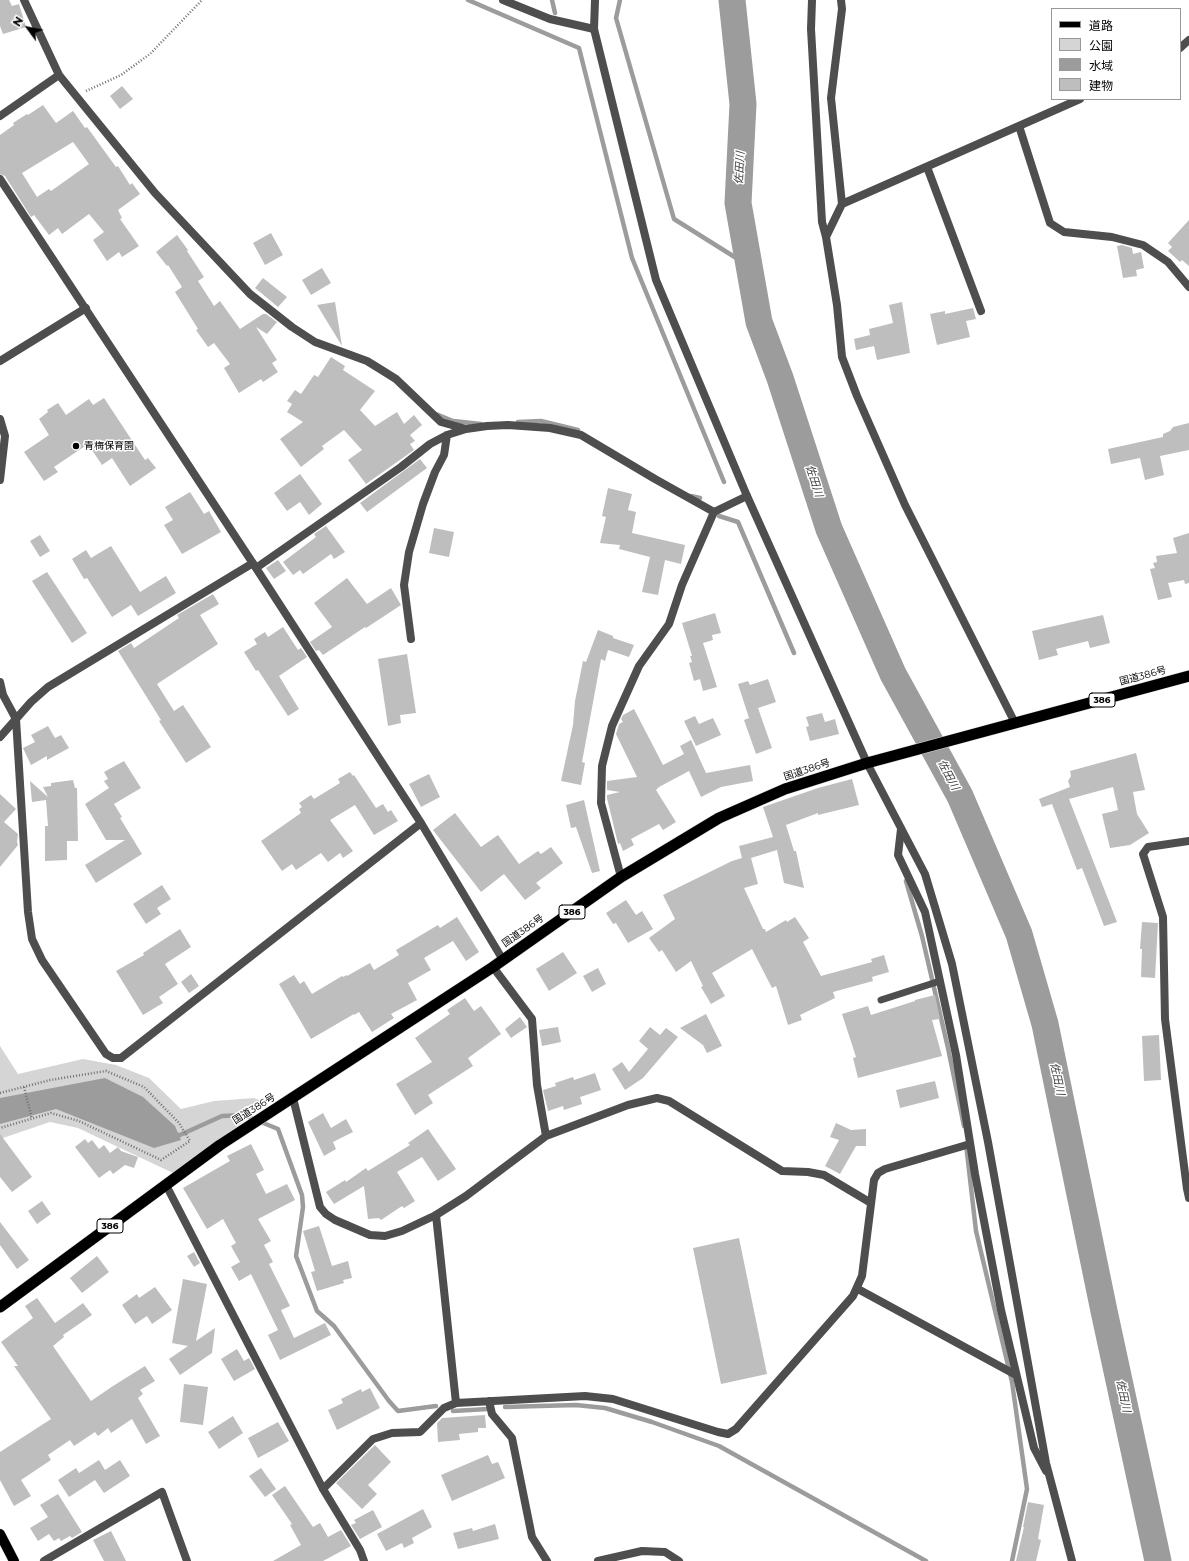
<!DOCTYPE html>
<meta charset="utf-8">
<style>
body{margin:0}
#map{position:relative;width:1189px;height:1561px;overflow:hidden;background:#fff;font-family:Montserrat,"Noto Sans JP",sans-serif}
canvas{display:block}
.legend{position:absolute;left:1051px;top:8px;width:130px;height:92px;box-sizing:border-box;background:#fff;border:1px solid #999;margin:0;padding:5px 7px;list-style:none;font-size:12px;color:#000}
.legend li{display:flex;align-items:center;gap:8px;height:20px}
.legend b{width:20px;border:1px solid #999}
.north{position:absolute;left:8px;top:8px;width:40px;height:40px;-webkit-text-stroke:3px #fff;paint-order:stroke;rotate:303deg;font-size:11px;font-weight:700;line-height:16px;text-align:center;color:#000}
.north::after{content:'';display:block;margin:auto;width:14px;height:18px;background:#000;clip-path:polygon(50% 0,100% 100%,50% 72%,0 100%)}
</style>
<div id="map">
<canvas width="1189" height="1561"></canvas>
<ul class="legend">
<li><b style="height:5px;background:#000"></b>道路</li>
<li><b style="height:11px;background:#d5d5d5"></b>公園</li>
<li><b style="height:11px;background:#9c9c9c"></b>水域</li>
<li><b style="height:11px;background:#bebebe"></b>建物</li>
</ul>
<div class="north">N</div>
</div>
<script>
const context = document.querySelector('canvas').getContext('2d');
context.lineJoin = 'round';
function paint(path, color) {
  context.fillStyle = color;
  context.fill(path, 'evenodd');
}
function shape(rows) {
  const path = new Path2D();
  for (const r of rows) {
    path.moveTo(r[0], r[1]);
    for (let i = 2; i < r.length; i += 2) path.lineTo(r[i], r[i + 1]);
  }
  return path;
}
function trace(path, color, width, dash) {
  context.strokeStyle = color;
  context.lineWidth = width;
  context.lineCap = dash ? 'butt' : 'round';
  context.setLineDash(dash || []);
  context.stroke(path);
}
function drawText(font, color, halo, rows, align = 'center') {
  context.font = font + ' Montserrat,"Noto Sans JP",sans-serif';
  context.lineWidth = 3;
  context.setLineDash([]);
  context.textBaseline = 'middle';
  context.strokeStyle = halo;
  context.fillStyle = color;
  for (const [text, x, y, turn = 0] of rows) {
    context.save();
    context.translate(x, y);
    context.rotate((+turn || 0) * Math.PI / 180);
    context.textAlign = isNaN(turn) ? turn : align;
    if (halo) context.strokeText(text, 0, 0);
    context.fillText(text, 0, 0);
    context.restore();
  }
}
paint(shape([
 [0,1046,18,1074,83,1059,116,1065,149,1078,181,1109,214,1101,254,1098,268,1104,173,1173,78,1128,50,1122,0,1139]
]), '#d5d5d5');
paint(shape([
 [105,1078,143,1097,175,1126,181,1140,154,1148,56,1109,0,1124,0,1098]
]), '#9c9c9c');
trace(shape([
 [468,0,579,48,632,258,724,482],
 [552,0,555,13],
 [620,0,616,18,674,219,749,266],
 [436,414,453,421,481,424],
 [518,422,541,421,578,430],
 [691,496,700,498],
 [719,516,738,522,794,653],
 [906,881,922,936,948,1048,964,1126],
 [174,1135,180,1135,222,1116,244,1115,278,1129,302,1195,303,1207,296,1256,317,1311,334,1326,389,1401,398,1411,436,1406],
 [966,1144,976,1231,1012,1382,1027,1489,1012,1561],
 [505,1407,576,1405,605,1408,652,1422,719,1446,926,1561],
 [453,1411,488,1409]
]), '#9c9c9c', 4.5);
trace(shape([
 [732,0,743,104,738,203,759,322,780,378,829,529,893,674,960,796,1019,934,1045,1024,1104,1311,1158,1561]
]), '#9c9c9c', 27);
paint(shape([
 [0,0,9,0,12,6,19,4,26,27,3,34,0,26],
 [122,86,133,99,120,109,110,96],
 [43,105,56,123,73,111,85,128,87,127,116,167,118,166,130,185,132,183,140,194,118,210,122,218,120,219,139,246,122,257,119,252,107,261,93,240,104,232,89,214,62,234,58,228,49,235,34,215,31,217,5,176,0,174,0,135,14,125,13,123,27,114,28,115],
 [73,142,89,164,51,191,49,189,37,197,22,173],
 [1189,220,1189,266,1182,260,1180,262,1168,251,1172,247,1168,243],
 [271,233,283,255,265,265,253,243],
 [177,235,188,250,187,251,204,277,198,281,214,306,220,301,240,329,263,314,266,314,277,322,267,334,256,327,277,360,272,363,278,372,263,382,261,379,239,393,224,368,230,364,214,343,208,347,196,330,198,329,175,292,182,287,168,265,167,266,156,252],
 [1122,245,1132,248,1133,254,1141,252,1144,268,1136,270,1137,276,1123,278,1117,246],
 [322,268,331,283,311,295,302,280],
 [263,278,287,297,278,307,255,288],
 [335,302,342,346,317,305],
 [902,302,910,353,877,360,874,346,856,350,854,339,870,335,869,329,893,323,889,305],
 [973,308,976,319,966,321,970,337,937,345,930,314,945,311,945,314],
 [331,357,345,366,343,370,375,391,360,410,375,426,397,412,404,424,414,415,422,425,410,435,415,441,410,444,414,450,366,484,348,460,362,450,344,430,322,446,324,449,301,467,280,439,303,422,287,412,292,404,287,401,295,390,301,394,314,375,318,377],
 [104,398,145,460,148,458,156,468,130,486,112,458,102,465,88,444,54,467,58,472,44,481,24,452,49,435,39,419,48,412,47,410,58,403,66,415,89,399,93,405],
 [1189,423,1189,450,1160,456,1164,475,1145,480,1140,458,1111,464,1108,449,1163,437,1163,434,1170,431,1173,427],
 [420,459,427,468,367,512,360,503],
 [300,474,322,504,309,515,300,502,287,511,274,493],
 [608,488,632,494,628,510,636,512,632,533,685,545,681,564,665,560,658,595,642,592,650,557,619,549,620,545,600,543,606,517,602,516],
 [190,492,204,514,209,511,221,532,182,554,164,525,173,520,165,507],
 [326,526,345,552,334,559,331,554,303,574,300,570,293,575,283,562,316,537,314,534],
 [434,528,454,532,449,557,429,553],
 [1189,533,1189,583,1185,584,1184,580,1168,583,1172,597,1158,600,1150,569,1155,568,1153,563,1157,562,1156,556,1177,553,1173,538],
 [40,535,50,551,40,557,30,541],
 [111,546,140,592,166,576,176,593,138,616,131,605,112,617,87,578,84,579,72,559,86,550,91,558],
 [278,560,286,571,274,579,266,568],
 [47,572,87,633,72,643,32,581],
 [347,578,367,604,391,588,401,605,366,628,365,627,323,655,319,650,316,651,310,642,332,627,314,603],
 [213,594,219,604,200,615,218,644,157,684,174,711,183,705,211,747,186,763,159,721,161,720,118,651,131,643,134,648,179,618,177,615],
 [715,613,721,633,712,635,713,640,703,643,717,687,703,691,700,679,694,681,689,663,692,662,690,656,692,656,682,623],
 [1103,615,1110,643,1090,648,1088,641,1056,649,1058,655,1039,660,1032,631],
 [283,627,298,650,301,648,307,657,279,676,299,709,288,716,258,670,256,671,244,652,257,644,254,639,265,632,268,637],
 [598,630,613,636,613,638,634,645,629,657,608,650,605,661,601,659,582,762,585,763,581,785,561,781,573,725,575,701,583,661,586,662],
 [407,654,416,713,400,715,401,723,388,726,378,659],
 [768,679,776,702,758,708,772,748,756,754,744,720,749,718,738,684,748,681,750,685],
 [634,709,663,765,684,754,680,746,691,740,706,773,750,765,753,781,721,787,701,797,689,771,659,787,656,790,676,822,663,830,659,824,631,839,634,845,623,851,620,843,618,844,607,798,607,795,620,792,607,790,607,781,637,777,616,734,619,724,623,722,621,719,623,715],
 [822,713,825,722,835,719,839,734,810,741,806,727,809,726,806,717],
 [695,716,699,724,713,718,721,735,696,746,684,721],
 [48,726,55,738,61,735,69,748,47,760,47,756,31,765,23,748,35,742,31,735],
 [1136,753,1145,790,1133,792,1137,814,1149,833,1130,845,1110,848,1102,814,1118,810,1113,787,1069,799,1117,922,1104,926,1082,868,1077,870,1052,804,1042,807,1039,799,1070,787,1068,781,1071,776,1070,771],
 [124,761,141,788,114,804,122,817,120,818,142,854,96,883,85,865,125,840,106,840,85,804,109,788,104,781,108,779,104,772],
 [350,772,353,776,354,775,376,808,383,804,388,812,391,810,398,821,374,835,355,805,330,820,353,851,343,858,340,853,328,862,321,853,296,870,292,864,282,871,261,841,301,813,299,809,302,807,299,803,311,795,314,799,340,783,338,779],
 [429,774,440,797,421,807,409,784],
 [852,779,859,805,818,815,818,813,786,825,794,851,796,851,804,888,784,883,777,850,751,858,758,884,744,888,763,929,765,929,766,932,786,920,787,922,795,917,809,938,803,942,821,976,872,962,871,959,884,955,889,972,872,977,873,981,833,992,835,998,800,1015,802,1020,788,1025,776,986,772,988,752,949,712,973,725,996,711,1004,701,987,703,986,691,961,676,972,662,950,659,952,649,938,675,919,663,895,732,861,742,858,739,846,773,837,763,807,818,788],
 [73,780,75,788,77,788,78,841,67,841,67,860,45,861,45,826,48,826,46,800,32,802,30,781,48,797,43,787,51,786,51,783],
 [0,794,16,809,4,822,18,834,17,842,18,845,0,867],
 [584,800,600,871,592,873,576,827,571,828,566,805],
 [455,813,481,847,498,835,519,864,538,851,541,854,551,847,563,863,536,883,541,888,525,900,504,874,481,892,433,830],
 [162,885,171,899,157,908,161,914,146,924,133,904],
 [626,900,636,915,642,911,653,929,628,943,616,923,613,924,606,913],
 [457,917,479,952,466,961,453,941,424,958,431,970,408,983,417,1000,391,1014,394,1018,372,1032,359,1012,354,1015,354,1014,311,1039,279,984,294,975,300,984,304,981,312,994,342,976,343,977,347,975,347,976,370,963,374,970,399,955,396,950,438,925,440,928],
 [1142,922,1158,923,1155,978,1141,977,1142,949,1140,949],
 [180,929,191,947,165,964,178,984,159,997,163,1003,143,1015,116,971,144,955,143,953],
 [563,952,577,973,549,991,536,969],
 [598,968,606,984,592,992,583,976],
 [191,974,199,986,189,993,181,982],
 [935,995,940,1019,932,1020,942,1056,858,1078,853,1058,856,1057,842,1014,868,1006,871,1015,915,1001,915,1000],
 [465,998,474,1011,481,1006,501,1034,468,1058,473,1066,428,1095,433,1103,415,1115,396,1084,432,1062,415,1038,450,1014,447,1010],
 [706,1014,722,1046,707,1053,703,1045,680,1028],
 [520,1017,527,1027,511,1038,505,1029],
 [558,1027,561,1042,542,1046,539,1030],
 [650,1027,660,1035,666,1028,678,1037,643,1078,625,1090,612,1069,622,1062,629,1072,648,1049,639,1041],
 [1159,1035,1161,1080,1144,1081,1142,1036],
 [595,1073,601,1090,580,1097,582,1104,564,1110,563,1106,548,1111,543,1090,556,1086,555,1083,573,1077,574,1080],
 [935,1081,939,1098,900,1108,896,1090],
 [323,1113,331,1128,346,1119,353,1132,333,1142,336,1149,324,1156,308,1122],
 [836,1123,851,1130,866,1129,866,1146,856,1146,840,1174,825,1166,839,1140,830,1137],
 [428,1129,456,1169,438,1181,422,1157,397,1172,415,1201,404,1208,402,1206,381,1220,379,1218,368,1219,364,1186,334,1204,326,1192,345,1180,346,1182,366,1168,368,1171,410,1145,408,1143],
 [0,1134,32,1177,12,1192,0,1177],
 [85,1139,88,1143,92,1140,99,1149,104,1145,110,1153,118,1147,121,1151,138,1157,134,1168,125,1165,113,1174,110,1170,99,1178,75,1147],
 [251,1144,264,1170,256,1174,266,1194,287,1184,295,1200,258,1219,271,1241,264,1245,273,1262,269,1264,290,1306,281,1310,294,1338,325,1323,331,1335,280,1360,268,1335,278,1330,251,1274,239,1281,231,1267,240,1262,231,1246,236,1243,223,1219,207,1229,183,1188,230,1161,227,1156],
 [42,1201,51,1214,37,1224,28,1211],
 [0,1222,29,1260,17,1269,0,1245],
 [319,1226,332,1266,348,1261,352,1278,343,1280,344,1283,317,1291,311,1272,315,1271,303,1231],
 [739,1238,767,1374,721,1384,693,1248],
 [194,1252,200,1263,194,1267,187,1256],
 [97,1256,109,1272,82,1293,70,1278],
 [183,1279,207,1284,196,1341,215,1328,212,1353,180,1375,169,1359,188,1346,172,1343],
 [155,1287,172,1310,152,1324,147,1316,135,1324,122,1305,137,1294,139,1298],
 [37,1298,55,1323,83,1303,92,1315,63,1335,64,1337,53,1346,91,1401,113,1386,145,1366,155,1381,140,1390,143,1394,138,1398,160,1436,146,1444,132,1419,111,1433,108,1428,98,1436,95,1432,74,1446,70,1440,48,1455,51,1460,21,1480,31,1496,14,1506,0,1480,0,1452,51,1419,14,1366,18,1366,1,1342,33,1318,25,1306],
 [237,1349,244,1361,249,1358,255,1369,234,1381,221,1359],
 [184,1384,208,1387,203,1425,180,1422],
 [370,1388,380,1408,337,1430,328,1410,343,1403,341,1399,361,1389,362,1392],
 [485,1415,486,1428,478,1428,478,1432,459,1434,460,1440,438,1442,437,1423,442,1418],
 [233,1416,243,1433,219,1449,208,1432],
 [278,1422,289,1441,258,1458,248,1438],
 [375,1445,391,1462,368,1485,377,1494,362,1509,336,1483],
 [488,1455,492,1464,498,1462,505,1478,452,1501,441,1475],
 [99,1460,105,1470,120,1460,130,1476,104,1493,95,1480,69,1497,58,1480,76,1468,79,1473],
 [261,1468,276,1489,265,1497,249,1476],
 [285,1486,313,1527,320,1523,328,1537,341,1530,351,1546,323,1561,273,1561,301,1545,290,1525,292,1524,272,1495],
 [58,1494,82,1532,72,1538,70,1536,61,1541,59,1538,54,1541,49,1534,38,1541,30,1528,48,1517,40,1505],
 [1028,1502,1044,1505,1038,1539,1041,1540,1036,1561,1016,1561,1024,1527,1023,1527],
 [423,1509,432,1527,412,1538,414,1543,404,1548,402,1543,386,1551,377,1534],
 [373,1510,382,1527,360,1539,351,1525,356,1523,354,1520],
 [495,1524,499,1539,458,1549,453,1533,472,1528,473,1531],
 [111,1531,126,1561,104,1561,93,1540]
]), '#bebebe');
const primary = shape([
 [0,1534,14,1561]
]);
const trunk = shape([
 [0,1307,220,1145,493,967,621,877,719,818,785,789,867,763,1189,676]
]);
trace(primary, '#dbdbdb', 11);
trace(trunk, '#dbdbdb', 12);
trace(shape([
 [86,91,121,75,150,54,202,0],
 [24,1087,32,1119],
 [0,1093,50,1080,106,1071,144,1087,179,1123,190,1141,161,1160,79,1121,51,1113,0,1128]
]), '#707070', 2.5, [1, 2]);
trace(shape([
 [881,1000,940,981]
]), '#4e4e4e', 7);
trace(shape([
 [24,0,59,75,155,193,250,294,292,327,315,342,367,361,380,369,396,379,441,422,466,429],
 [503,0,550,19,594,29],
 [812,0,811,29,822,222,826,237],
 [841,0,842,9,831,98,842,204],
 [1180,48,1189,40],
 [0,116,59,75],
 [1019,126,1050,223,1064,232,1112,237,1143,245,1168,262,1189,287],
 [927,167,981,311],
 [0,179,256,568,421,823,503,960],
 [0,361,86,308],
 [0,419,5,436,0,480],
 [256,568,401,467,430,444,447,435,466,429,487,426,508,425,550,428,581,435,655,479,714,512],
 [411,639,404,585,409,552,423,504,435,472,444,455,447,435],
 [0,682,3,695,16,719,28,912,32,939,42,960,106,1054,113,1058,121,1058,421,823],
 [1015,723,905,505,857,396,842,357,837,305,826,237,842,204,1080,99],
 [0,737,31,702,48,687,253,563],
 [901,829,898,855,925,912,956,1055,975,1174,1001,1310,1034,1448,1046,1471],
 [1189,841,1148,847,1143,854,1163,917,1165,1019,1187,1189,1189,1198],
 [621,877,601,803,602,766,612,726,639,666,669,624,682,585,714,512,747,496],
 [493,967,532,1019,537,1085,546,1136],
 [293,1098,320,1207,326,1214,335,1220,370,1235,385,1236,402,1231,436,1215,466,1196,546,1136,628,1105,657,1098,669,1101,782,1171,808,1172,824,1175,871,1203],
 [166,1185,323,1489,360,1550,364,1561],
 [436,1215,456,1403],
 [858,1289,1016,1375],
 [489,1401,492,1414,512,1438,532,1537,547,1561],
 [323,1489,373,1439,392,1433,420,1432,444,1408,456,1403,585,1396,613,1399,718,1432,728,1434,736,1429,853,1296,862,1276,874,1180,878,1173,885,1169,970,1144],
 [44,1561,162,1492,187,1561],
 [598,1561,642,1551,665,1552,679,1561]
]), '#4e4e4e', 8);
trace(shape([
 [595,0,594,29,656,280,747,496,867,763,925,874,952,964,988,1142,1046,1463,1072,1561]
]), '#4e4e4e', 8);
trace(primary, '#000', 10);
trace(trunk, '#000', 11);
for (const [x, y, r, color] of [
 [76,446,4,"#000"]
]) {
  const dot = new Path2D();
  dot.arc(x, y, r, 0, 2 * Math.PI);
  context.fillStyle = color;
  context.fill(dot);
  trace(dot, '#fff', 1.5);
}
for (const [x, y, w] of [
 [1102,700,26],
 [572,912,26],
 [110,1226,26]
]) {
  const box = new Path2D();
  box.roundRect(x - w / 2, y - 7, w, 14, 3);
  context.fillStyle = '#fff';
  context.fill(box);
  trace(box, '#000', 1);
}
drawText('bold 9px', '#000', null, [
 ["386",1102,700],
 ["386",572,912],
 ["386",110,1226]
]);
drawText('10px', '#000', '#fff', [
 ["青梅保育園",84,446]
], 'left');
drawText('10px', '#000', '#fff', [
 ["国道386号",1143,676,-15],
 ["国道386号",807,770,-18],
 ["国道386号",523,931,-35],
 ["国道386号",254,1109,-32]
]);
drawText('italic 11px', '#3d3d3d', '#fff', [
 ["佐田川",740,168,-87],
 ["佐田川",814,481,72],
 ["佐田川",948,775,62],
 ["佐田川",1057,1079,78],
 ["佐田川",1123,1396,78]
]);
</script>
